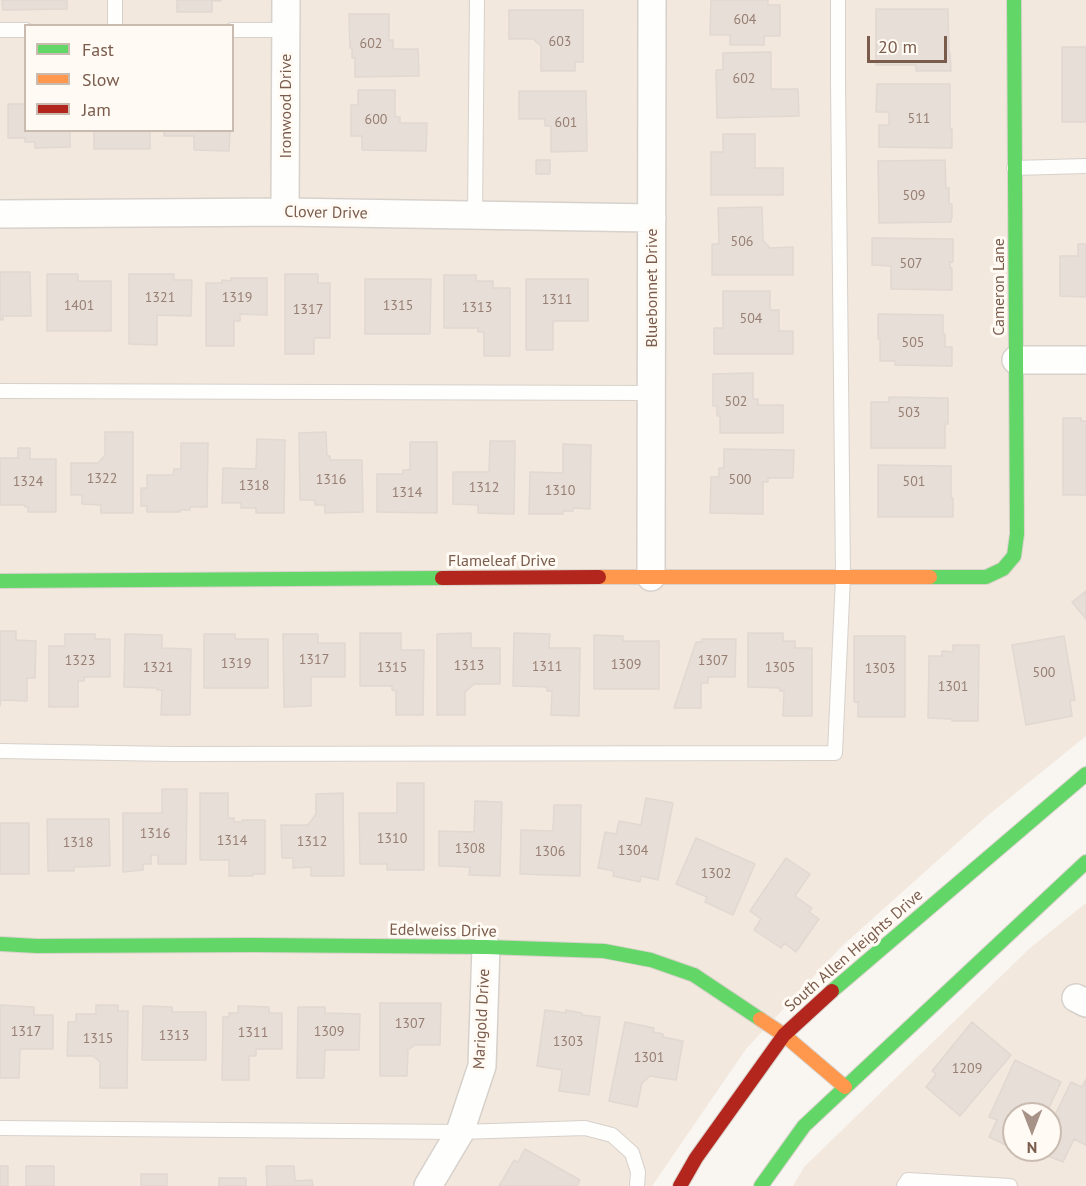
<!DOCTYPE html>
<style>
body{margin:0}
#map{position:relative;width:1086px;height:1186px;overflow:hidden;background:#f9f5f0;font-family:"PT Sans",sans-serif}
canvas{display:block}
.legend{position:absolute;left:24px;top:24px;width:210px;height:108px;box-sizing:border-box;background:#fffaf3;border:2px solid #cabbb1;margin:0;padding:8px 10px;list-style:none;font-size:18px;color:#7a5c4d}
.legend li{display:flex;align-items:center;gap:12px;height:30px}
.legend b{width:30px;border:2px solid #cabbb1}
.north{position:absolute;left:1002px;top:1102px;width:60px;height:60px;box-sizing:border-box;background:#fffaf3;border:2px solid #cabbb1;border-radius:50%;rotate:180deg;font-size:16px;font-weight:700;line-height:24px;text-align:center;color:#7a5c4d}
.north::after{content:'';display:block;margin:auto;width:21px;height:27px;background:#a69286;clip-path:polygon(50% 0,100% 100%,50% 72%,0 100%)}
.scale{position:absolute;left:867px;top:36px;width:80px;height:27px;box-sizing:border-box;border:3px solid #7a5c4d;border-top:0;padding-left:8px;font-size:18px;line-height:21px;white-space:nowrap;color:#7a5c4d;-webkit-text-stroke:4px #fffaf3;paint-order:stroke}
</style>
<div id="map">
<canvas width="1086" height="1186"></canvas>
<ul class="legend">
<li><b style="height:8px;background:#63d668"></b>Fast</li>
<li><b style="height:8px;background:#ff974d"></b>Slow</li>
<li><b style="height:8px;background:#b3261e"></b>Jam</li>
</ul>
<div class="north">N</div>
<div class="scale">20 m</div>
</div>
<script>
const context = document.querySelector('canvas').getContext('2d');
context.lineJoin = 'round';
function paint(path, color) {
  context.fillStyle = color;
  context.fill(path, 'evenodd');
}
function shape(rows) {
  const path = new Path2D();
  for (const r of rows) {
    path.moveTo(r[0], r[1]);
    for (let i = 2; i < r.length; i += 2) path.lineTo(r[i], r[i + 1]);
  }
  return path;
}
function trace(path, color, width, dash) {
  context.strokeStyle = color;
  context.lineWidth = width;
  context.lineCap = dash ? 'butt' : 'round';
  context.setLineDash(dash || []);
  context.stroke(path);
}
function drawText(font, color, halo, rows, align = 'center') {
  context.font = font + ' "PT Sans",sans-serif';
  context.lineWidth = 6;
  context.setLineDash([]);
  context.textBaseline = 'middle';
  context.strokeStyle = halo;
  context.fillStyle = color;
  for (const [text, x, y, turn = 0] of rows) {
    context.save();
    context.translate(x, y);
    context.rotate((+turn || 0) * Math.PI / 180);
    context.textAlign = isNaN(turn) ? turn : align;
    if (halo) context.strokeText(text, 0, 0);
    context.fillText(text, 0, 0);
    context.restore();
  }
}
paint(shape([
 [0,0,1086,0,1086,736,986,817,842,946,746,1049,652,1186,0,1186],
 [26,26,232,26,232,130,26,130],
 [1086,903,1086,1186,793,1186,804,1167,1029,949],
 [1014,1114,1050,1114,1050,1150,1014,1150]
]), '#f2e8de');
const building = shape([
 [2,0,67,0,67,9,3,10,2,0],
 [177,0,221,0,221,1,212,1,212,12,177,12,177,0],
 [711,0,768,0,768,5,780,5,780,36,764,36,764,45,730,45,730,35,710,35,711,0],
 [876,9,948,9,949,53,950,53,951,71,916,71,916,65,876,65,876,9],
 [509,10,583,10,583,62,575,62,575,71,541,71,541,46,533,39,509,39,509,10],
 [349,14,389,14,389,40,393,40,393,49,418,49,419,76,355,77,355,58,352,58,352,48,350,48,349,14],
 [1062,47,1086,47,1086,122,1062,122,1062,47],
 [771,52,771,89,798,89,799,116,717,118,716,70,723,70,723,53,771,52],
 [877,84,950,84,950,129,952,129,952,148,879,147,879,125,889,125,889,112,876,112,877,84],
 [358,90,395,90,395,117,400,117,400,123,427,123,426,151,362,150,362,136,351,136,351,105,358,105,358,90],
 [519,91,586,91,587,151,551,152,551,126,545,126,545,119,519,119,519,91],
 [8,104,26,104,26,130,70,130,70,147,35,148,35,142,25,142,25,138,8,138,8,104],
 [94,130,150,130,150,149,94,149,94,130],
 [164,130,230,130,229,151,194,150,194,136,164,136,164,130],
 [723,134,755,134,755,168,783,168,783,195,711,195,711,152,723,152,723,134],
 [536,160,550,160,550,174,536,174,536,160],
 [945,160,946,188,949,188,949,204,952,204,952,218,951,218,951,222,879,223,878,161,945,160],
 [762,207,763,240,770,248,793,247,793,275,712,275,712,244,719,244,718,208,762,207],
 [872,238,953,239,953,262,950,262,950,268,952,268,952,290,891,289,891,266,872,265,872,238],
 [1078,244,1086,244,1086,297,1060,296,1060,256,1078,256,1078,244],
 [0,272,30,272,31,316,3,316,3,320,0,320,0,272],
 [47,274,78,274,78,281,111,281,111,331,47,331,47,274],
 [129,274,174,274,174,280,192,280,191,316,157,315,157,345,129,344,129,274],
 [285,274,318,274,318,283,330,283,330,338,314,338,314,354,285,354,285,274],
 [444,275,476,275,476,281,493,281,493,288,510,288,510,356,484,356,484,332,478,332,478,328,444,328,444,275],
 [231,278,267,278,267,315,240,314,240,321,234,321,234,346,206,346,206,283,222,283,222,280,231,281,231,278],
 [365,279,431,279,430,334,365,334,365,279],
 [526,279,588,279,588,321,553,321,553,350,526,350,526,279],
 [723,291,770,291,770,310,779,310,779,331,793,331,793,354,714,354,714,328,723,328,723,291],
 [878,314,943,315,943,334,945,334,945,347,952,347,952,366,895,365,895,361,880,361,880,339,878,339,878,314],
 [753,373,753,399,758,399,758,405,783,405,783,433,720,433,720,416,717,416,717,406,713,406,713,374,753,373],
 [889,397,948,398,948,424,945,424,945,448,871,448,871,402,889,402,889,397],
 [1063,418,1081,418,1081,421,1086,421,1086,495,1063,495,1063,418],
 [105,432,133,432,133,513,101,513,101,505,82,504,82,495,71,495,71,463,98,463,105,455,105,432],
 [326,432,327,456,330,456,330,460,362,460,363,512,325,513,325,505,315,505,315,500,300,500,299,433,326,432],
 [257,439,285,440,284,513,256,513,256,508,241,508,241,503,222,503,223,468,256,469,257,439],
 [490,441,515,441,514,514,478,513,478,505,453,504,453,472,489,472,490,441],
 [410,442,437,442,437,513,377,512,377,474,403,474,403,470,410,470,410,442],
 [181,443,208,443,207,507,190,507,190,510,180,510,180,512,147,512,147,506,141,506,141,488,147,488,147,475,173,475,174,469,181,469,181,443],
 [563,444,591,445,590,509,573,508,573,511,563,511,563,514,529,514,530,472,563,473,563,444],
 [18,448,30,448,30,459,56,459,56,512,28,512,28,507,25,507,25,505,0,505,0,506,0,458,18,458,18,448],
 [724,449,794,450,793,478,768,478,768,482,763,482,763,514,710,513,711,477,719,477,719,468,724,468,724,449],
 [878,465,951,466,951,498,953,498,953,517,878,517,878,465],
 [1086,591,1086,619,1072,602,1086,591],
 [0,631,16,631,16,640,36,641,35,678,27,678,27,701,1,700,0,706,0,631],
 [360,633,401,633,401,650,424,650,423,715,396,715,396,691,392,690,392,686,360,686,360,633],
 [471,633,471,648,500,648,500,684,474,684,465,692,465,715,437,715,437,634,471,633],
 [514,633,550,634,549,648,580,648,579,716,551,715,552,691,547,691,547,687,513,686,514,633],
 [748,633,783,633,783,641,795,641,795,648,812,648,812,716,783,716,784,691,780,691,780,688,748,687,748,633],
 [65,634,95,634,95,639,110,639,110,677,84,677,84,681,78,681,78,707,49,707,49,646,65,646,65,634],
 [125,634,162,635,162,648,191,649,190,715,161,715,162,690,157,690,157,688,124,687,125,634],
 [204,634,235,634,235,639,268,639,268,688,204,688,204,634],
 [283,634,318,634,318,643,345,643,345,677,311,677,311,706,284,707,283,634],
 [594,635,623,636,623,641,659,641,659,689,594,689,594,635],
 [854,636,905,636,905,717,858,717,858,702,854,702,854,636],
 [1064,636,1075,700,1070,701,1072,716,1026,725,1012,645,1064,636],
 [702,639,736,639,735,677,708,677,708,683,701,683,701,708,674,708,696,642,702,642,702,639],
 [953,645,979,645,978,721,952,721,952,719,928,718,929,656,942,656,942,651,953,652,953,645],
 [397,783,424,783,424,870,387,870,387,864,360,864,359,813,397,813,397,783],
 [162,789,187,789,186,864,158,864,158,855,151,855,151,864,143,864,143,870,123,872,123,813,162,813,162,789],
 [200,793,228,793,228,818,234,818,234,822,242,822,242,820,265,820,265,874,253,874,253,876,229,876,229,860,200,860,200,793],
 [343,793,344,876,311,876,311,867,293,868,293,858,282,858,281,825,308,825,316,814,316,794,343,793],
 [646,798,673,803,658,880,641,876,640,882,613,876,614,871,598,868,605,832,616,834,619,821,641,825,646,798],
 [475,801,502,802,500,876,469,875,470,867,439,866,439,831,474,832,475,801],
 [554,805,581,805,580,876,520,874,521,830,553,831,554,805],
 [47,819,109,819,110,866,74,867,74,871,48,871,47,819],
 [0,823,29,823,29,874,0,874,0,823],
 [696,838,755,864,733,915,705,902,707,897,676,884,696,838],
 [786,858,810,874,795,896,812,908,809,912,819,919,796,952,784,943,781,948,754,930,761,919,750,911,786,858],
 [380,1003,441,1003,440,1045,415,1045,408,1050,407,1076,380,1076,380,1003],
 [0,1005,34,1007,34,1015,53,1015,53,1049,20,1049,19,1078,0,1078,0,1005],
 [96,1005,118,1005,118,1011,128,1011,127,1088,100,1088,100,1062,93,1056,67,1056,68,1022,76,1022,76,1014,96,1014,96,1005],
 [143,1006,172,1007,172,1012,206,1012,206,1060,142,1060,143,1006],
 [238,1006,269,1007,269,1013,282,1013,282,1049,256,1049,256,1056,249,1056,249,1080,222,1080,223,1017,229,1017,229,1013,238,1013,238,1006],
 [298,1007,325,1007,325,1013,360,1014,359,1050,325,1050,324,1078,297,1078,298,1007],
 [545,1010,566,1013,566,1010,582,1013,582,1015,600,1017,589,1095,559,1091,562,1070,537,1066,545,1010],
 [625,1022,654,1028,653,1032,663,1034,663,1037,683,1041,676,1080,650,1076,642,1083,637,1107,609,1101,625,1022],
 [972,1022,1011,1055,960,1116,926,1087,936,1074,932,1071,972,1022],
 [1015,1060,1061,1082,1046,1114,1014,1114,1014,1149,989,1137,997,1120,989,1117,1015,1060],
 [1086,1079,1086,1145,1074,1139,1063,1162,1043,1154,1045,1150,1050,1150,1050,1139,1060,1118,1055,1115,1071,1082,1082,1087,1086,1079],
 [525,1149,580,1180,577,1186,499,1186,514,1160,518,1162,525,1149],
 [0,1166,8,1166,8,1186,0,1186,0,1166],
 [26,1166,54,1166,54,1186,26,1186,26,1166],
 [266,1166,294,1166,295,1181,312,1180,313,1186,267,1186,266,1166],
 [141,1174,167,1174,167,1186,141,1186,141,1174],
 [219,1178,246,1178,246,1186,219,1186,219,1178]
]);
paint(building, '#e6ded7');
trace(building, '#e2d8d2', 1.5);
const lane = shape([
 [115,0,115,26],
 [0,30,26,30],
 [232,30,286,30],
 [1014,168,1086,166],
 [475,215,477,0],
 [0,391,651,393],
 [0,751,172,754,835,753,843,577,838,81,838,0],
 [0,1128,460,1132,585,1128,612,1135,632,1153,638,1172,637,1186],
 [904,1186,908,1180,1010,1186]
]);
const street = shape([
 [285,212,286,0],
 [0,214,285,212,652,218],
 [1016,360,1086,360],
 [651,577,652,0],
 [1076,998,1086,1003],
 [428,1186,460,1132,482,1066,486,947]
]);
const fast = shape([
 [930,577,986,577,1003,569,1014,556,1017,534,1014,0],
 [0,581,442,578],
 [0,944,37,946,253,945,486,947,604,951,651,960,694,975,760,1019],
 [832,991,1086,774],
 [761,1186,804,1126,1086,862]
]);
const slow = shape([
 [599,577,930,577],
 [760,1019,784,1035,845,1087]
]);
const jam = shape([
 [442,578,599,577],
 [680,1186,696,1158,784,1035,832,991]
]);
trace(lane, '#d7d1cb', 16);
trace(street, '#d7d1cb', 30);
trace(fast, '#d9d2cb', 16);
trace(slow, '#d9d2cb', 16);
trace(jam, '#d9d2cb', 16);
trace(lane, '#fefefd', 14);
trace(street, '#fefefd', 27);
trace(fast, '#63d668', 14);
trace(slow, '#ff974d', 14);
trace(jam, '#b3261e', 14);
drawText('14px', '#977e72', null, [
 ["604",745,20],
 ["603",560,42],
 ["602",371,44],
 ["602",744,79],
 ["511",919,119],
 ["600",376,120],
 ["601",566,123],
 ["509",914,196],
 ["506",742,242],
 ["507",911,264],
 ["1321",160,298],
 ["1319",237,298],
 ["1311",557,300],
 ["1401",79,306],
 ["1315",398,306],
 ["1313",477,308],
 ["1317",308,310],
 ["504",751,319],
 ["505",913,343],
 ["502",736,402],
 ["503",909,413],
 ["1322",102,479],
 ["1316",331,480],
 ["500",740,480],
 ["1324",28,482],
 ["501",914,482],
 ["1318",254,486],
 ["1312",484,488],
 ["1310",560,491],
 ["1314",407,493],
 ["1317",314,660],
 ["1323",80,661],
 ["1307",713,661],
 ["1319",236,664],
 ["1309",626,665],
 ["1313",469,666],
 ["1311",547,667],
 ["1321",158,668],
 ["1315",392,668],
 ["1305",780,668],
 ["1303",880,669],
 ["500",1044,673],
 ["1301",953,687],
 ["1316",155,834],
 ["1310",392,839],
 ["1314",232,841],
 ["1312",312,842],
 ["1318",78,843],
 ["1308",470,849],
 ["1304",633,851],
 ["1306",550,852],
 ["1302",716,874],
 ["1307",410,1024],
 ["1317",26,1032],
 ["1309",329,1032],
 ["1311",253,1033],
 ["1313",174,1036],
 ["1315",98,1039],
 ["1303",568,1042],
 ["1301",649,1058],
 ["1209",967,1069]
]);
drawText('16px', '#7a5c4d', '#fffaf3', [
 ["Ironwood Drive",286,106,-90],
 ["Clover Drive",326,213,1],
 ["Cameron Lane",999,287,-90],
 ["Bluebonnet Drive",652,288,-90],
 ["Flameleaf Drive",502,561],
 ["Edelweiss Drive",443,931,1],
 ["South Allen Heights Drive",854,951,-41],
 ["Marigold Drive",482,1019,-87]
]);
</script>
